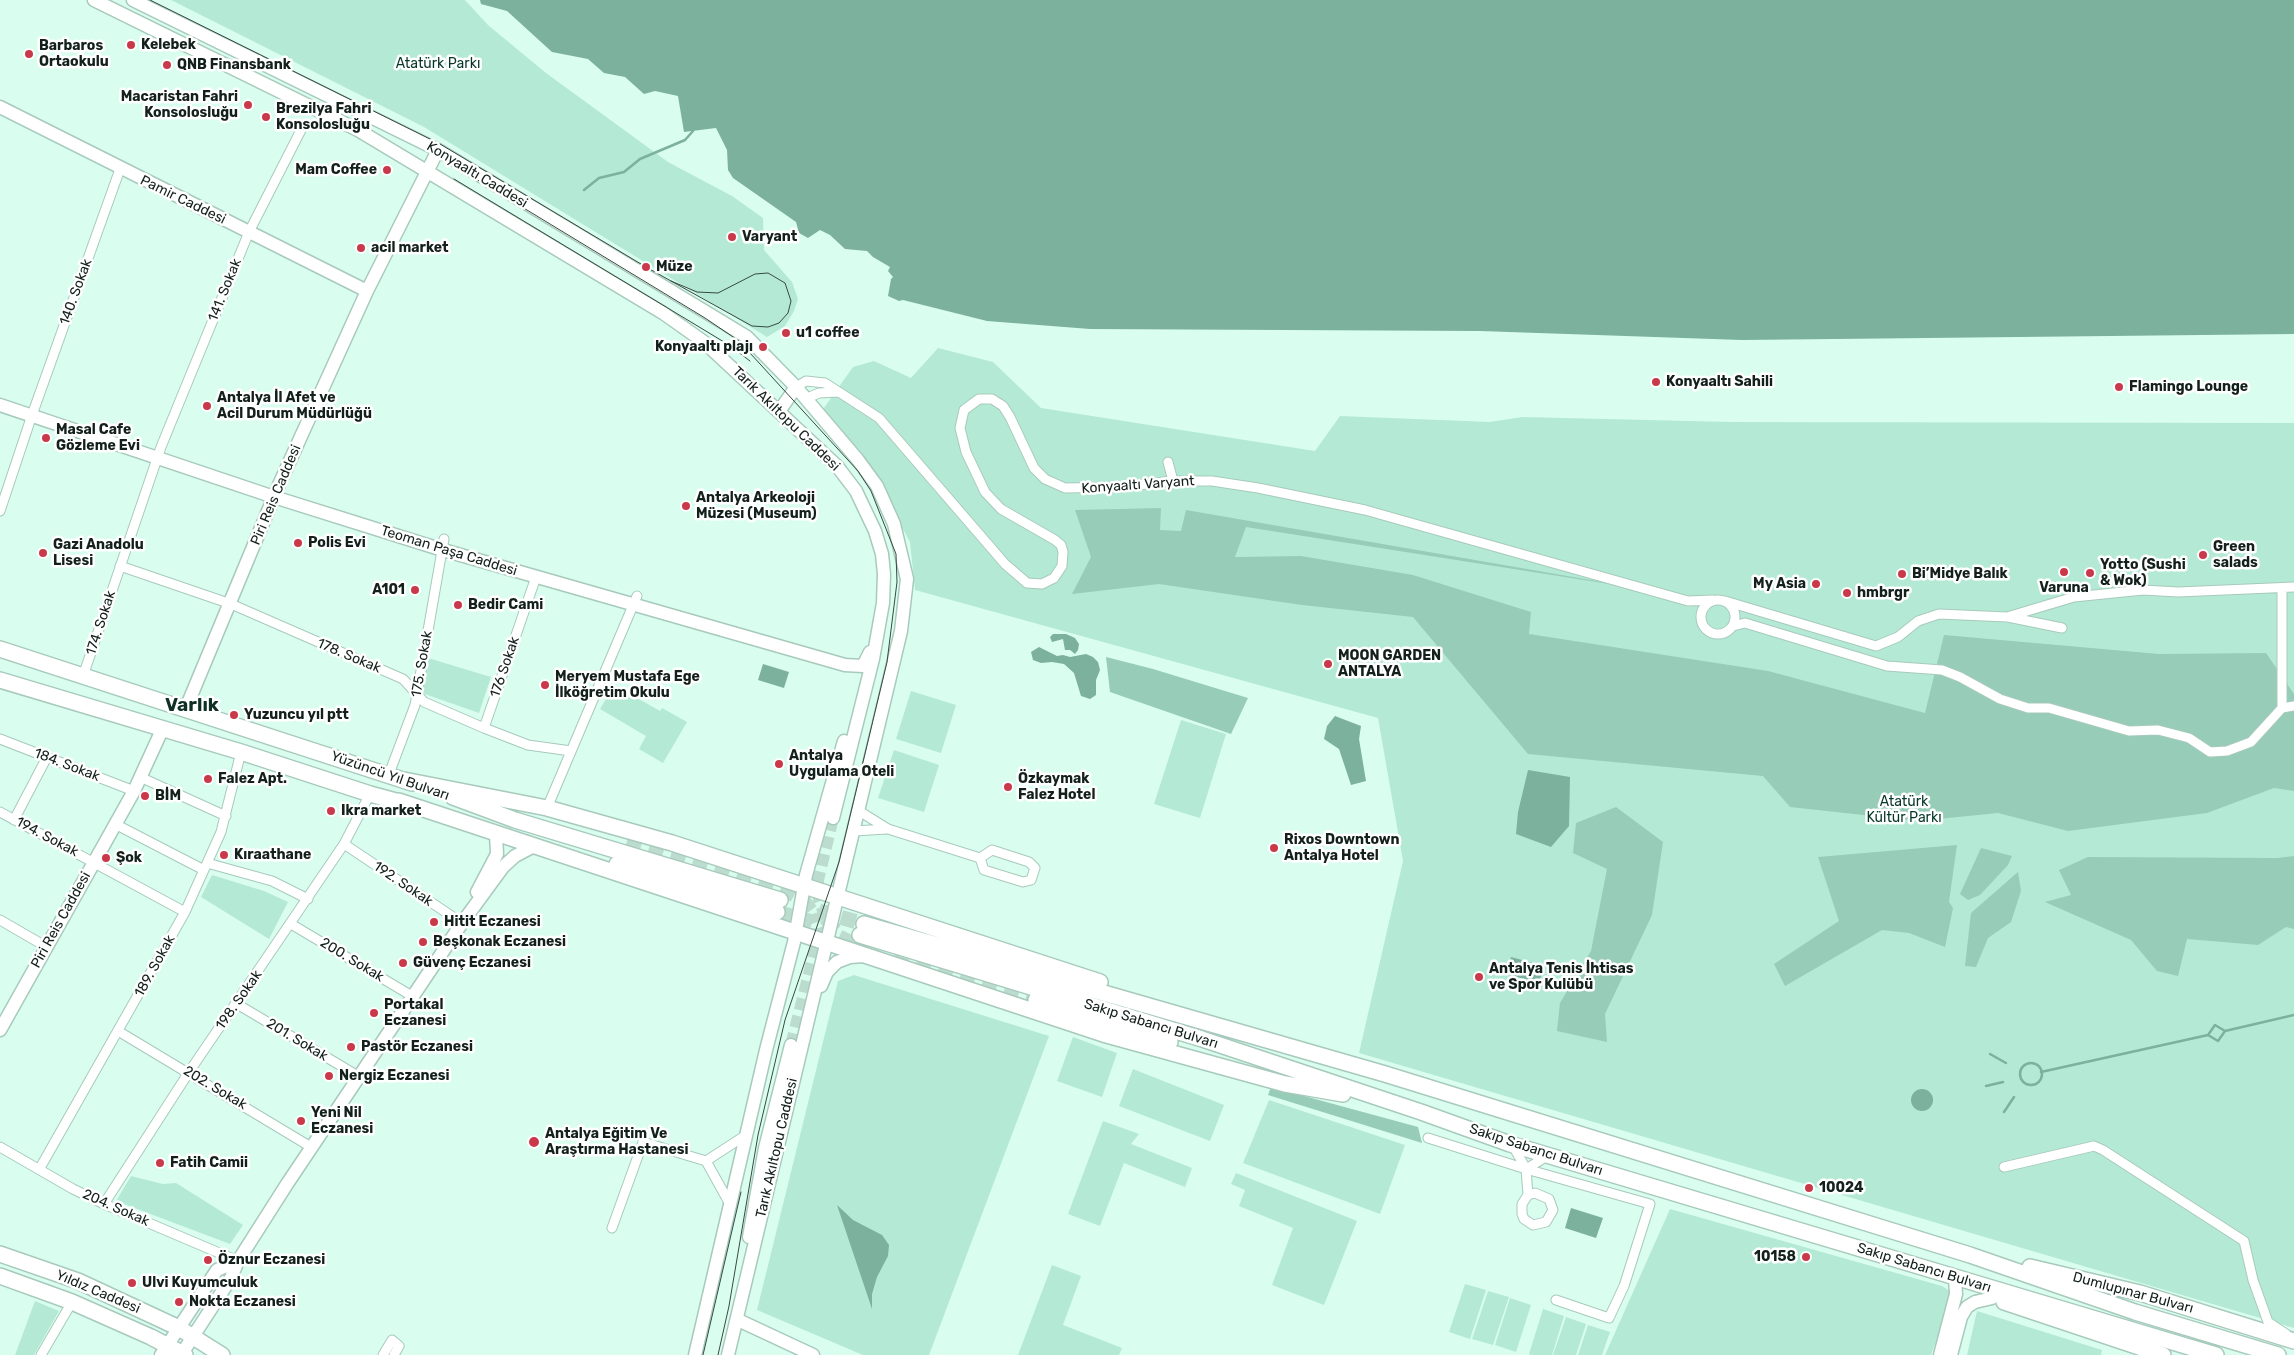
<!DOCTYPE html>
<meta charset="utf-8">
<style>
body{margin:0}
canvas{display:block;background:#d9fdee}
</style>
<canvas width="2294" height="1355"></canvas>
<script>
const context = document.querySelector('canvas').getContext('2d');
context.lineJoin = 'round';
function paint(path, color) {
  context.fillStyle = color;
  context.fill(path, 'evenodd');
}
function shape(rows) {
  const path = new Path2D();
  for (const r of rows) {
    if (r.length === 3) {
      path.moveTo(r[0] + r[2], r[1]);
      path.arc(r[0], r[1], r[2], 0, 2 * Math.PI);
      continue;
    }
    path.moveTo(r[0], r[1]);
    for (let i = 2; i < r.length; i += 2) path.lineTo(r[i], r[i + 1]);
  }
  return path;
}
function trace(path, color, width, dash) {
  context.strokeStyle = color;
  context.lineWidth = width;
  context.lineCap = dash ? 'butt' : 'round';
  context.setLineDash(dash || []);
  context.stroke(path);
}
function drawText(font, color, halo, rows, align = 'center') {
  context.font = font + ' Rubik,sans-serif';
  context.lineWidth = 5;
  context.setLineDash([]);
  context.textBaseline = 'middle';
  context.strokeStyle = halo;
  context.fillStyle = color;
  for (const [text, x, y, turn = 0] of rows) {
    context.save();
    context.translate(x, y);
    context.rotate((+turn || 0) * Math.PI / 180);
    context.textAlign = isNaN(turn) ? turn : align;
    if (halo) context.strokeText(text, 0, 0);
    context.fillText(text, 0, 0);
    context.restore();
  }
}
paint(shape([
 [171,0,465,0,488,25,546,73,668,162,732,196,763,218,764,250,792,282,798,299,794,311,785,326,767,337,424,127],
 [938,348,993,362,1041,408,1315,451,1340,416,1490,422,1522,417,1731,422,2294,423,2294,1328,1359,1053,1403,861,1378,718,915,590,910,542,875,478,821,412,853,367,874,361,911,378],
 [428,658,491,677,479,713,419,692],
 [614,685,660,711,662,708,687,722,663,763,639,749,646,736,600,709],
 [911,691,956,705,941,753,896,739],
 [1181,720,1226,734,1200,818,1154,804],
 [894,750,939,765,924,812,878,798],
 [212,875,264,891,288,902,269,939,201,897],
 [854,975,1049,1036,929,1355,863,1355,757,1310,838,981],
 [1073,1037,1117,1053,1102,1097,1057,1081],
 [1133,1069,1224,1105,1210,1141,1119,1106],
 [1269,1100,1405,1145,1380,1214,1243,1163],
 [1103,1121,1139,1134,1131,1144,1192,1168,1185,1187,1124,1163,1100,1226,1068,1214],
 [1236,1173,1357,1221,1324,1305,1272,1285,1293,1228,1239,1206,1245,1190,1231,1184],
 [131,1176,163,1184,176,1183,243,1225,230,1244,116,1201],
 [1670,1209,1942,1286,1953,1293,1931,1355,1605,1355],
 [1052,1265,1081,1276,1063,1325,1122,1348,1119,1355,1018,1355],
 [1465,1284,1486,1290,1470,1339,1449,1332],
 [1488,1291,1509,1297,1493,1345,1472,1339],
 [1510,1298,1531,1305,1516,1352,1495,1345],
 [35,1301,59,1311,34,1355,15,1355],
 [1543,1309,1564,1316,1552,1355,1531,1355,1529,1354],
 [1977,1311,2102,1350,2101,1355,1967,1355],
 [1566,1317,1586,1324,1576,1355,1553,1355],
 [1588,1325,1610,1332,1602,1355,1578,1355]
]), '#b4ead5');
paint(shape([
 [1161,508,1160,530,1181,531,1186,510,1654,591,1246,527,1235,557,1301,556,1413,575,1531,612,1529,634,1768,671,1925,713,1944,635,2159,654,2266,653,2294,694,2294,791,2274,788,2207,813,2068,831,1998,813,1918,821,1790,807,1763,776,1528,754,1413,617,1302,605,1159,584,1072,594,1091,557,1075,510],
 [1106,657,1153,669,1248,698,1231,734,1110,692],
 [1616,807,1663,842,1652,915,1605,1014,1607,1042,1557,1031,1560,1003,1591,951,1607,869,1573,853,1576,823],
 [1957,845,1949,902,1953,908,1945,947,1909,933,1882,930,1785,986,1774,964,1839,921,1818,857],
 [1981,848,2012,856,2008,865,1980,895,1968,900,1960,894],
 [2294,856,2294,929,2286,927,2258,945,2187,939,2178,976,2157,971,2131,940,2045,902,2071,895,2059,870,2088,857,2277,858],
 [2018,872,2021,891,2011,922,1988,938,1976,967,1965,966,1971,913],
 [1271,1087,1418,1127,1422,1143,1268,1095]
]), '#97ccb8');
paint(shape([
 [480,0,2294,0,2294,334,1742,340,1480,331,1090,329,987,321,903,300,899,301,888,296,891,279,893,277,888,271,890,267,873,257,867,251,845,249,830,235,820,230,808,238,799,233,796,222,733,178,728,170,727,150,716,128,684,132,678,96,655,91,644,94,625,77,604,73,588,59,552,52,507,11,481,4],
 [1053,634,1066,634,1075,638,1079,644,1078,650,1075,654,1070,650,1065,650,1063,639,1052,642,1050,637],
 [1039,647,1057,656,1063,655,1070,657,1086,654,1093,657,1098,662,1100,670,1096,680,1096,695,1090,699,1081,696,1074,673,1064,664,1052,662,1041,663,1033,660,1031,652],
 [763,664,789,672,784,688,758,680],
 [1335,716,1361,726,1359,739,1366,781,1351,785,1339,749,1324,739,1327,726],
 [1528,770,1570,777,1569,826,1551,847,1516,834,1518,812],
 [1511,957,1544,966,1539,983,1506,974],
 [1922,1100,11],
 [837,1205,853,1220,882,1235,889,1245,888,1256,877,1277,872,1294,872,1309],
 [1571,1208,1603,1218,1596,1238,1565,1228]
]), '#7cb19d');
trace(shape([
 [584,190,599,178,624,172,640,159,685,140,693,131],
 [2208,1035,2215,1025,2225,1031],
 [1990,1054,2006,1063],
 [2031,1074,11],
 [2041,1072,2208,1035,2218,1041,2225,1031,2294,1015],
 [1986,1086,2003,1082],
 [2004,1112,2014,1097]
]), '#7cb19d', 2.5);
trace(shape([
 [826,918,819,900,818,880,833,818],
 [791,1045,816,946,818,929,813,914]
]), '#bbdcce', 12, [12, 6]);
trace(shape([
 [627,841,785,890,802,899,813,914],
 [819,911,864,924],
 [777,912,812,922],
 [826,918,839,937,862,948],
 [894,957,1036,1000]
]), '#bbdcce', 15, [15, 8]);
const street = shape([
 [796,387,806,381,825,383,879,418,1005,564,1027,583,1042,584,1054,578,1062,566,1063,552,1061,545,1055,540,1001,509,985,492,966,452,960,428,964,410,979,399,992,399,1003,406,1010,417,1034,468,1045,479,1065,488,1121,487,1173,481,1212,481,1258,488,1365,510,1688,601,1713,600],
 [805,399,819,393,838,392],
 [1168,462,1173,481],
 [0,511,32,415,120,169],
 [120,566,231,604,403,679,424,702,484,728,528,745,571,751],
 [1718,617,17],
 [1725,601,1876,646,1898,637,1918,621,1939,614,2007,617,2074,597,2143,590,2178,592,2294,587],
 [2008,617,2062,628],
 [1733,626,1745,623,1887,666,1942,670,1960,677,2000,699,2028,708,2049,708,2129,731,2158,730,2189,738,2210,752,2227,751,2251,742,2282,708,2294,706],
 [83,676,161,447,249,232,302,128],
 [2282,708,2282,588],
 [484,728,536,577],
 [0,739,134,791],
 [389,774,415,705,444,539],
 [140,777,226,816],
 [547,808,637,596],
 [859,811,888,829,980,858,984,870,1023,882,1031,880,1035,868,1029,862,992,850,980,858],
 [0,812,185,912],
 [14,820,47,757],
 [115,824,204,870],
 [854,831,887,829],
 [344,844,462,923],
 [207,863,272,881,308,899],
 [0,920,45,946],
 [291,924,412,996],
 [237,1004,358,1076],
 [118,1031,311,1147],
 [1428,1138,1526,1169,1650,1204,1624,1286,1609,1318,1556,1300],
 [1512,1144,1526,1169,1528,1195,1522,1204,1522,1214,1524,1219,1533,1225,1546,1222,1553,1210,1549,1199,1535,1193,1528,1195],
 [0,1147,73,1189,104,1204,238,1261],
 [706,1161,731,1206],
 [2004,1167,2094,1146,2103,1150,2244,1241,2253,1280,2268,1322,2286,1334],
 [40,1168,185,912,221,832,241,752],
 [1526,1169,1549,1155],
 [104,1204,189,1072,344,844,370,794],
 [612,1228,643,1142,706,1161,746,1135],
 [41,1355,72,1302],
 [383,1355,392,1340,399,1346,394,1355]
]);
const secondary = shape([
 [94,0,358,130,663,313,704,342,837,466,856,491,875,531,882,554,884,574,883,603,873,659,833,818],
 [133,0,438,150,747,337,796,387,858,460,877,486,894,524,907,579,901,631,728,1355],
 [0,107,367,291],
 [0,405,274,497,443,550,845,665,863,666,870,652],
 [780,410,796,387],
 [186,708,278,487,367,291,438,150],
 [477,892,497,854,496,834],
 [821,986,827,972,837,962,850,957,864,956],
 [0,1030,134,791,162,730],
 [749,1237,765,1148,791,1045],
 [738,1320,813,1355],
 [161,1355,217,1270,238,1261],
 [181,1355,231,1278,238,1261,287,1184,462,923,503,867,515,856,534,846],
 [695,1355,766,1050,794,942,806,875,844,741],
 [1940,1355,1956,1294,1955,1278],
 [1951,1355,1961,1317,1967,1307,1975,1302,1992,1298]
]);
const primary = shape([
 [0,649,412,783],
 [0,680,241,752,370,794,407,804],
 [404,780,547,808,672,843,1100,982],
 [453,797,515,820,780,900],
 [399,801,1103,1034,1285,1084,1343,1094],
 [617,864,777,912],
 [864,924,1385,1074,1970,1255,2135,1312,2278,1355],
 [860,935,1202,1039,1421,1112,1510,1144,2216,1355],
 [1036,1000,1170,1042],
 [0,1254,78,1281,179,1328,222,1355],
 [2030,1267,2140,1293,2294,1341],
 [0,1276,72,1302,151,1337,185,1355],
 [2004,1302,2163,1355]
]);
trace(street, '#a7cabc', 11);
trace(secondary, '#a7cabc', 15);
trace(primary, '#a7cabc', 18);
trace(street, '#fff', 9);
trace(secondary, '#fff', 12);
trace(primary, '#fff', 15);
trace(shape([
 [150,0,440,144,646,267,671,281,752,326,768,327,779,323,788,313,791,301,785,283,768,273,755,274,718,293,697,292,671,281],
 [461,170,705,318,739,341,858,471,871,491,896,554,897,582,887,662,839,862,785,1020,758,1135,729,1306,718,1355],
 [454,179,729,345,750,361],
 [703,1355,741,1192]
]), '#384942', 1);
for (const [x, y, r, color] of [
 [131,45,5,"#c93949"],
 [29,54,5,"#c93949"],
 [167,65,5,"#c93949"],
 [248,105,5,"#c93949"],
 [266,117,5,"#c93949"],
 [387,170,5,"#c93949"],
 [732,237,5,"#c93949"],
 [361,248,5,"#c93949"],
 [646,267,5,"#c93949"],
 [786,333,5,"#c93949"],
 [763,347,5,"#c93949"],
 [1656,382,5,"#c93949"],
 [2119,387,5,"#c93949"],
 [207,406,5,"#c93949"],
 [46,438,5,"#c93949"],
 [686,506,5,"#c93949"],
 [298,543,5,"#c93949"],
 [43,553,5,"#c93949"],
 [2203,555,5,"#c93949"],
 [2064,572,5,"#c93949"],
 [2090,573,5,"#c93949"],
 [1902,574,5,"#c93949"],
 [1816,584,5,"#c93949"],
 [415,590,5,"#c93949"],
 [1847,593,5,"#c93949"],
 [458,605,5,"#c93949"],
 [1328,664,5,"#c93949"],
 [545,685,5,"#c93949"],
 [234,715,5,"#c93949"],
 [779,764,5,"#c93949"],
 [208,779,5,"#c93949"],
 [1008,787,5,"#c93949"],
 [145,796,5,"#c93949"],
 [331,811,5,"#c93949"],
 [1274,848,5,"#c93949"],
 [224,855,5,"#c93949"],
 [106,858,5,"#c93949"],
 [434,922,5,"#c93949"],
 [423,942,5,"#c93949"],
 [403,963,5,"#c93949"],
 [1479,977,5,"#c93949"],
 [374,1013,5,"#c93949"],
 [351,1047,5,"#c93949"],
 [329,1076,5,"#c93949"],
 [301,1121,5,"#c93949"],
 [534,1142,6,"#c93949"],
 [160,1163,5,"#c93949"],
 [1809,1188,5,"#c93949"],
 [1806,1257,5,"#c93949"],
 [208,1260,5,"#c93949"],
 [132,1283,5,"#c93949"],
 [179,1302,5,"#c93949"]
]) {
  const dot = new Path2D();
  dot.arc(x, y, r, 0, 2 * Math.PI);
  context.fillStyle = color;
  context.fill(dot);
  trace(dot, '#fff', 2);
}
drawText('bold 14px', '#13201b', '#fff', [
 ["Kelebek",141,45],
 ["Barbaros",39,46],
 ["Ortaokulu",39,62],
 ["QNB Finansbank",177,65],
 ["Macaristan Fahri",238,97,"right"],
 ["Konsolosluğu",238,113,"right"],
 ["Brezilya Fahri",276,109],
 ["Konsolosluğu",276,125],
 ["Mam Coffee",377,170,"right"],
 ["Varyant",742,237],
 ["acil market",371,248],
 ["Müze",656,267],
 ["u1 coffee",796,333],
 ["Konyaaltı plajı",753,347,"right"],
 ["Konyaaltı Sahili",1666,382],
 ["Flamingo Lounge",2129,387],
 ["Antalya İl Afet ve",217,398],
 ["Acil Durum Müdürlüğü",217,414],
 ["Masal Cafe",56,430],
 ["Gözleme Evi",56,446],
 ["Antalya Arkeoloji",696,498],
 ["Müzesi (Museum)",696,514],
 ["Polis Evi",308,543],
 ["Gazi Anadolu",53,545],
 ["Lisesi",53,561],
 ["Green",2213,547],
 ["salads",2213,563],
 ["Yotto (Sushi",2100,565],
 ["& Wok)",2100,581],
 ["Bi’Midye Balık",1912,574],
 ["My Asia",1806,584,"right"],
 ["Varuna",2064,588,"center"],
 ["A101",405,590,"right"],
 ["hmbrgr",1857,593],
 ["Bedir Cami",468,605],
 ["MOON GARDEN",1338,656],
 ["ANTALYA",1338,672],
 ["Meryem Mustafa Ege",555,677],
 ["İlköğretim Okulu",555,693],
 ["Yuzuncu yıl ptt",244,715],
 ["Antalya",789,756],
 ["Uygulama Oteli",789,772],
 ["Falez Apt.",218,779],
 ["Özkaymak",1018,779],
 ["Falez Hotel",1018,795],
 ["BİM",155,796],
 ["Ikra market",341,811],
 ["Rixos Downtown",1284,840],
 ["Antalya Hotel",1284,856],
 ["Kıraathane",234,855],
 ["Şok",116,858],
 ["Hitit Eczanesi",444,922],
 ["Beşkonak Eczanesi",433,942],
 ["Güvenç Eczanesi",413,963],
 ["Antalya Tenis İhtisas",1489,969],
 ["ve Spor Kulübü",1489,985],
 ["Portakal",384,1005],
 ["Eczanesi",384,1021],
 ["Pastör Eczanesi",361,1047],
 ["Nergiz Eczanesi",339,1076],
 ["Yeni Nil",311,1113],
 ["Eczanesi",311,1129],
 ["Antalya Eğitim Ve",545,1134],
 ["Araştırma Hastanesi",545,1150],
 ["Fatih Camii",170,1163],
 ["10024",1819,1188],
 ["10158",1796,1257,"right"],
 ["Öznur Eczanesi",218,1260],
 ["Ulvi Kuyumculuk",142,1283],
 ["Nokta Eczanesi",189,1302]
], 'left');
drawText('14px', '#063729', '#fff', [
 ["Atatürk Parkı",438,64],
 ["Atatürk",1904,802],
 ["Kültür Parkı",1904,818]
]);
drawText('14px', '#13201b', '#fff', [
 ["Konyaaltı Caddesi",477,175,31],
 ["Pamir Caddesi",183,200,26],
 ["141. Sokak",225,290,-68],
 ["140. Sokak",76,292,-70],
 ["Tarık Akıltopu Caddesi",786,419,44],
 ["Konyaaltı Varyant",1138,485,-4],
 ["Piri Reis Caddesi",276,495,-67],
 ["Teoman Paşa Caddesi",449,551,17],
 ["174. Sokak",101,623,-72],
 ["178. Sokak",349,656,23],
 ["175. Sokak",422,664,-80],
 ["176 Sokak",505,667,-71],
 ["184. Sokak",67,765,21],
 ["Yüzüncü Yıl Bulvarı",390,776,19],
 ["194. Sokak",47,837,28],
 ["192. Sokak",403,884,34],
 ["Piri Reis Caddesi",61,920,-61],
 ["200. Sokak",352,960,31],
 ["189. Sokak",155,966,-61],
 ["198. Sokak",239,1000,-55],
 ["Sakıp Sabancı Bulvarı",1151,1024,17],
 ["201. Sokak",297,1040,31],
 ["202. Sokak",215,1088,31],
 ["Tarık Akıltopu Caddesi",777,1148,-77],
 ["Sakıp Sabancı Bulvarı",1536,1150,18],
 ["204. Sokak",116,1208,24],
 ["Sakıp Sabancı Bulvarı",1924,1268,17],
 ["Yıldız Caddesi",98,1292,23],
 ["Dumlupınar Bulvarı",2133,1293,15]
]);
drawText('bold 19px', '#103026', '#fff', [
 ["Varlık",192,706]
]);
</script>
